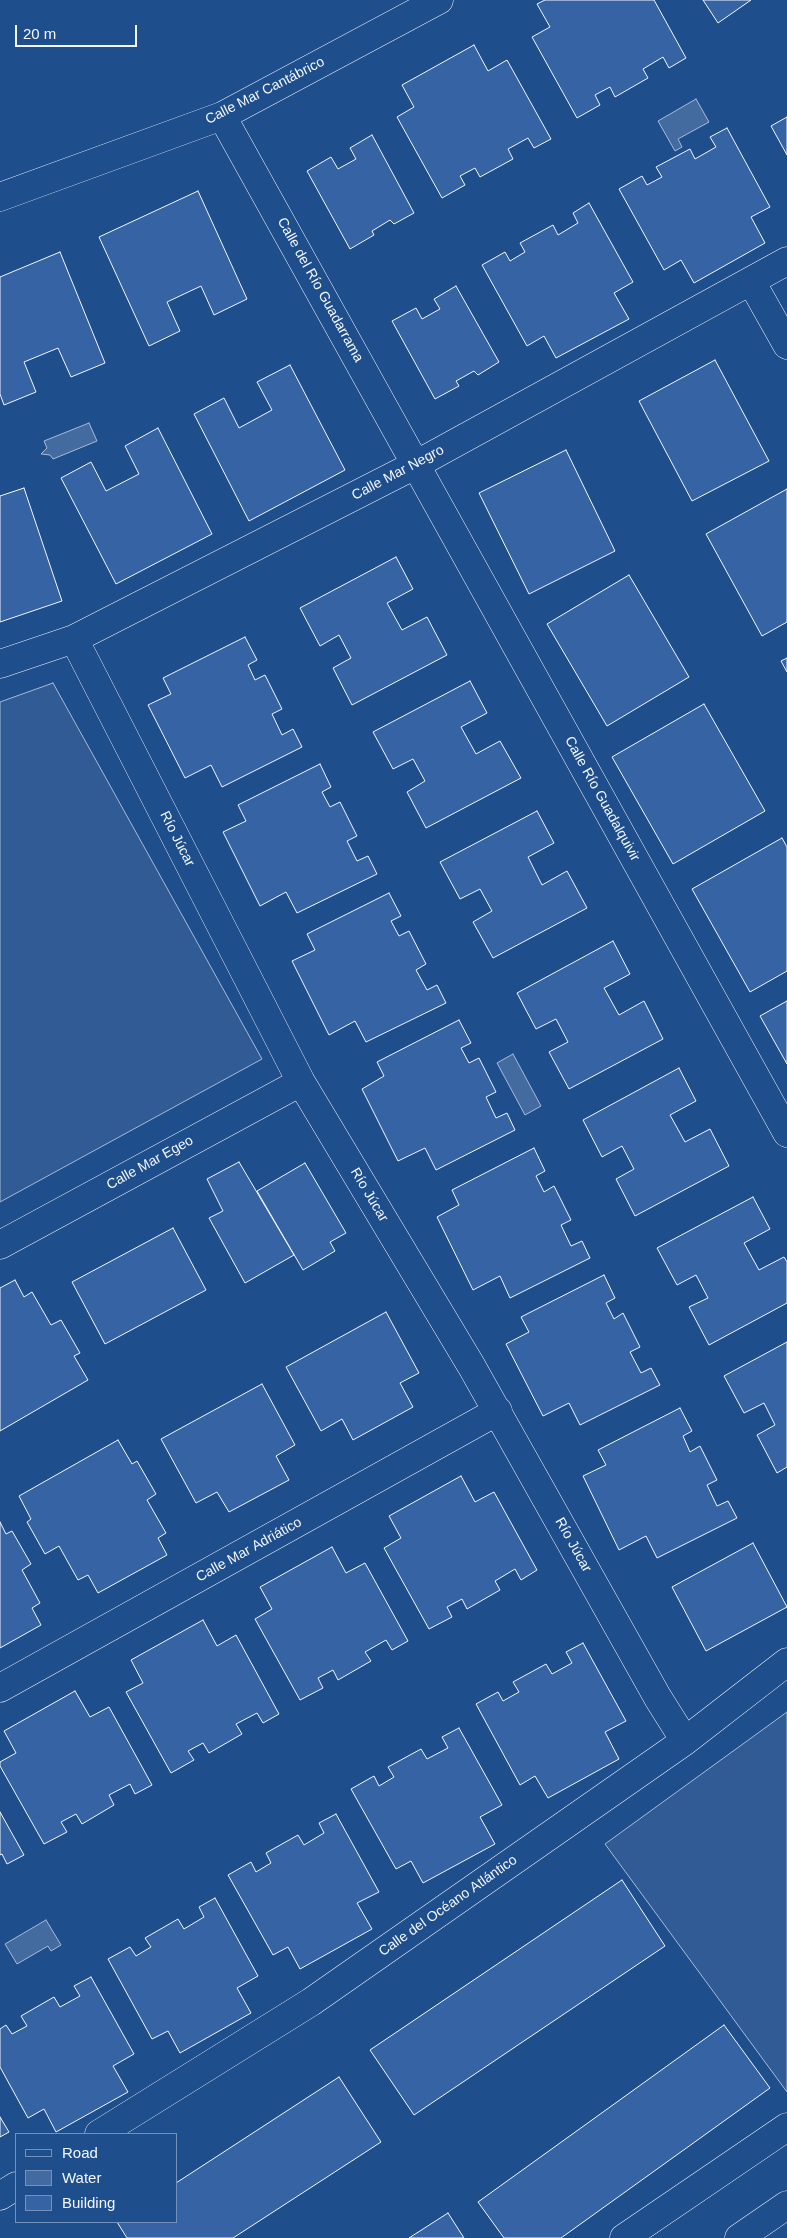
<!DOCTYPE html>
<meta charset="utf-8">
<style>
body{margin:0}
#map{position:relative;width:787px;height:2238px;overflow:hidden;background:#1f4e8c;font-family:Helvetica,sans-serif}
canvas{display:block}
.legend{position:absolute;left:15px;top:2133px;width:162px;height:90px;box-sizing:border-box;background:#1f4e8c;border:1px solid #7391ba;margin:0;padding:6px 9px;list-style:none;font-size:15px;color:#f2f6ff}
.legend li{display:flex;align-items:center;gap:10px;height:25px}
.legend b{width:25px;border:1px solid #7391ba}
.scale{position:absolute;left:15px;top:25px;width:122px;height:22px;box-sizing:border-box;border:2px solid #f2f6ff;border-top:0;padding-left:6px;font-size:15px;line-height:18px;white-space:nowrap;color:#f2f6ff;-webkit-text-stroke:4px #1f4e8c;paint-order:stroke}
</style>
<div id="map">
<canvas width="787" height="2238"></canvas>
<ul class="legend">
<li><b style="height:6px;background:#1f4e8c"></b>Road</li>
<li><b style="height:14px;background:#446ba0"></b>Water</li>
<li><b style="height:14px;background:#3563a3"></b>Building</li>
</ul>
<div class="scale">20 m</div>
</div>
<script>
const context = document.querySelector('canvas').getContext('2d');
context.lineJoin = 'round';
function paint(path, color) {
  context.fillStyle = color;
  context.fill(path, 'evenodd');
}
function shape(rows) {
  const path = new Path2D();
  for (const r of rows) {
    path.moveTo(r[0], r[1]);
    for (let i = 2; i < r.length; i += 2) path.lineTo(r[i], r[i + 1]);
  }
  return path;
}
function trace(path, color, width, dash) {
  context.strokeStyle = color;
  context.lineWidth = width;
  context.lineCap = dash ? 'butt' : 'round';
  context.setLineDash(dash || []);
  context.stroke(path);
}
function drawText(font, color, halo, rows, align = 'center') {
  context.font = font + ' Helvetica,sans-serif';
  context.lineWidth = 4;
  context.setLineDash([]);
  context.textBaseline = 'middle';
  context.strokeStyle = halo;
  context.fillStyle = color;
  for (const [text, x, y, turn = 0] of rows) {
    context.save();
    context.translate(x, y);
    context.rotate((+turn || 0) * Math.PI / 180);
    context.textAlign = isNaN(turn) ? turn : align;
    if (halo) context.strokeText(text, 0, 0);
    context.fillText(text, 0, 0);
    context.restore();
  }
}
const built = shape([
 [53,683,262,1059,0,1202,0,702,53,683],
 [787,1712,787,2092,605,1844,787,1712]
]);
paint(built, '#305b95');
trace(built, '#a8bbd7', 1);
const water = shape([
 [696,99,709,122,678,139,682,147,675,151,658,121,696,99],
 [89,423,97,441,53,459,50,455,41,454,47,448,44,441,89,423],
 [513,1054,541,1106,525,1115,497,1063,513,1054],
 [46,1920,61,1945,51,1951,48,1946,17,1964,5,1944,46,1920]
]);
paint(water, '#446ba0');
trace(water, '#a8bbd7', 1);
const building = shape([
 [545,0,654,0,686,58,669,68,663,57,643,69,648,78,615,97,610,87,595,95,600,105,577,118,532,37,550,27,537,4,545,0],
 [703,0,751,0,718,23,703,0],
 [474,45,488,71,507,60,551,139,534,148,528,138,508,149,513,159,480,177,475,168,460,176,465,185,442,198,397,117,414,107,402,85,474,45],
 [787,117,787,155,771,126,787,117],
 [727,128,770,207,751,217,765,243,694,283,681,260,664,270,619,189,642,176,647,185,662,177,656,167,690,149,695,159,716,147,710,137,727,128],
 [372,135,414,213,394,224,390,220,372,231,374,235,350,249,307,171,331,157,338,169,356,159,350,148,372,135],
 [198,191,247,299,214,315,201,286,167,302,180,331,149,346,99,237,198,191],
 [589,203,633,282,614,293,629,319,556,358,544,336,527,346,482,265,505,252,510,261,525,252,520,243,553,225,558,235,578,223,573,213,589,203],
 [60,252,105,363,71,377,58,348,24,362,36,392,4,405,0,394,0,277,60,252],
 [456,286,499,362,478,375,474,371,456,381,459,386,435,399,392,321,416,308,422,319,440,309,434,299,456,286],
 [715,360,769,461,692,501,639,401,715,360],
 [290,365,345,470,249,521,194,414,224,398,239,428,272,410,257,382,290,365],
 [158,428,212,534,116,584,61,478,91,462,106,491,139,474,125,446,158,428],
 [566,450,615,551,529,594,479,493,566,450],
 [24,488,62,601,0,622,0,496,24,488],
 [787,489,787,622,762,636,706,534,787,489],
 [396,557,413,589,387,603,402,630,427,617,447,655,352,705,333,668,351,658,339,635,320,646,300,608,396,557],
 [629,575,689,677,607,726,547,624,629,575],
 [245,637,257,660,248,665,255,680,265,675,282,709,272,714,282,735,293,729,302,747,222,787,211,765,185,778,148,705,171,694,163,678,245,637],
 [787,658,787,672,781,661,787,658],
 [470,681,487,713,461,727,476,754,500,741,521,778,426,828,407,792,425,781,413,759,393,769,373,732,470,681],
 [704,704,765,811,673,864,612,757,704,704],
 [320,764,331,787,322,792,330,807,340,802,357,836,347,841,357,861,368,856,377,874,297,913,286,892,260,906,223,832,246,821,238,805,320,764],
 [537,811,554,843,528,857,542,885,567,871,587,908,493,958,473,922,492,911,480,889,460,899,440,862,537,811],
 [782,838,787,847,787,971,750,992,692,889,782,838],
 [389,893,401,916,391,921,399,936,409,931,426,964,416,970,427,990,437,985,446,1003,366,1042,355,1021,329,1035,292,961,315,950,307,934,389,893],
 [613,941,630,974,604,988,619,1015,644,1001,663,1039,569,1089,549,1052,568,1042,556,1019,536,1029,517,993,613,941],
 [787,1001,787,1064,760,1016,787,1001],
 [459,1020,471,1043,461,1048,469,1063,479,1058,496,1092,486,1097,496,1118,507,1113,515,1130,436,1170,425,1148,398,1161,362,1089,384,1076,377,1062,459,1020],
 [679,1068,696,1101,670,1115,685,1142,710,1129,729,1166,635,1216,616,1179,634,1169,622,1146,602,1157,583,1120,679,1068],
 [534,1148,545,1171,536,1176,544,1192,554,1186,571,1220,561,1225,571,1246,582,1241,590,1258,510,1298,500,1276,473,1290,437,1217,459,1205,452,1190,534,1148],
 [239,1162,294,1255,245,1283,209,1218,223,1211,207,1179,239,1162],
 [305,1163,346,1233,330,1242,335,1251,303,1270,257,1191,305,1163],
 [753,1197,770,1229,744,1243,759,1270,784,1257,787,1262,787,1303,709,1345,689,1307,708,1298,696,1275,677,1285,657,1248,753,1197],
 [173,1228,206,1290,105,1344,72,1282,173,1228],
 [604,1275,615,1298,606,1303,614,1319,623,1313,640,1347,630,1352,641,1373,651,1368,660,1385,580,1425,569,1403,543,1416,506,1344,529,1332,521,1317,604,1275],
 [15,1280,24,1297,32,1292,51,1325,61,1320,80,1353,74,1356,88,1380,0,1431,0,1288,15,1280],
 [386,1312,419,1373,400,1383,413,1407,353,1440,342,1419,321,1431,286,1367,386,1312],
 [787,1342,787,1467,777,1473,757,1435,775,1425,764,1403,744,1413,724,1376,787,1342],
 [262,1384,295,1445,276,1456,289,1480,229,1512,217,1492,196,1503,161,1439,262,1384],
 [680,1408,692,1431,683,1436,690,1452,700,1446,717,1480,707,1485,717,1506,728,1501,737,1518,657,1558,646,1536,619,1550,583,1476,606,1465,598,1450,680,1408],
 [118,1440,132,1464,137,1461,156,1494,147,1500,166,1533,158,1538,167,1555,98,1593,88,1575,78,1580,59,1546,45,1554,27,1522,31,1519,19,1496,118,1440],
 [461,1476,475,1502,494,1492,537,1570,521,1580,515,1569,495,1581,500,1590,467,1609,462,1599,447,1607,452,1617,429,1629,384,1548,401,1538,389,1516,461,1476],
 [0,1522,6,1534,12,1531,31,1564,22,1570,40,1603,32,1608,41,1625,0,1648,0,1522],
 [753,1543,787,1607,706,1651,672,1587,753,1543],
 [332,1547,346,1573,365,1563,408,1641,392,1650,386,1640,365,1652,371,1661,338,1680,333,1670,318,1678,323,1688,300,1700,255,1619,272,1609,260,1587,332,1547],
 [203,1620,217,1646,236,1635,279,1714,263,1723,257,1713,236,1724,242,1734,209,1753,203,1743,188,1751,194,1760,171,1773,126,1692,143,1683,131,1660,203,1620],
 [583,1643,626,1721,605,1732,619,1759,548,1798,535,1776,520,1785,476,1704,498,1692,503,1701,519,1692,513,1682,546,1664,552,1674,572,1663,566,1652,583,1643],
 [75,1691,90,1717,109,1707,152,1785,135,1794,130,1784,109,1795,114,1805,82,1824,76,1814,61,1822,67,1832,44,1844,0,1766,0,1762,16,1753,4,1731,75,1691],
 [459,1728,502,1805,480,1817,495,1844,423,1883,411,1861,396,1869,351,1789,374,1776,379,1786,394,1777,388,1767,421,1749,427,1759,448,1748,442,1737,459,1728],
 [0,1812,24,1855,7,1864,2,1854,0,1855,0,1812],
 [336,1814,379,1892,357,1903,372,1929,300,1969,288,1947,273,1955,228,1875,251,1862,256,1872,271,1863,266,1853,298,1835,304,1845,324,1833,319,1823,336,1814],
 [622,1880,665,1946,414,2115,370,2050,622,1880],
 [215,1898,258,1976,237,1988,251,2013,180,2053,168,2031,152,2039,108,1959,130,1947,136,1956,151,1947,145,1938,178,1919,184,1929,204,1917,199,1907,215,1898],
 [91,1977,134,2054,113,2066,128,2092,56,2132,44,2109,28,2118,0,2067,0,2029,6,2025,12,2034,27,2026,21,2016,54,1997,60,2007,80,1996,74,1986,91,1977],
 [724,2025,770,2088,561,2238,504,2238,478,2202,724,2025],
 [339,2077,381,2142,233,2238,127,2238,117,2222,176,2222,176,2183,339,2077],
 [0,2117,9,2132,0,2137,0,2117],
 [448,2213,464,2238,409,2238,448,2213]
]);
paint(building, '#3563a3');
trace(building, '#f2f6ff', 1);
const minor = shape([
 [222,116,787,1133],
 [0,197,222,116,439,0],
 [751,281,787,345],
 [74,639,301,1082,472,1367,658,1698,685,1741],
 [0,664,74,639,417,464,787,261],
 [0,1245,301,1082],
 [0,1688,498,1411],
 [99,2134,311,2002,685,1741,787,1662],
 [0,2196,16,2186],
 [624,2238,787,2127]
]);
const tertiary = shape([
 [739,2238,787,2205]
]);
trace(minor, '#f2f6ff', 29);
trace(tertiary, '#f2f6ff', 29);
trace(minor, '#1f4e8c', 28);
trace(tertiary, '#1f4e8c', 28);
drawText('14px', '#f2f6ff', '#1f4e8c', [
 ["Calle Mar Cantábrico",265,91,-27],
 ["Calle del Río Guadarrama",320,290,61],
 ["Calle Mar Negro",398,473,-28],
 ["Calle Río Guadalquivir",602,799,61],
 ["Río Júcar",177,839,63],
 ["Calle Mar Egeo",150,1163,-29],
 ["Río Júcar",369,1195,59],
 ["Río Júcar",573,1545,61],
 ["Calle Mar Adriático",249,1550,-29],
 ["Calle del Océano Atlántico",448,1906,-35]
]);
</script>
